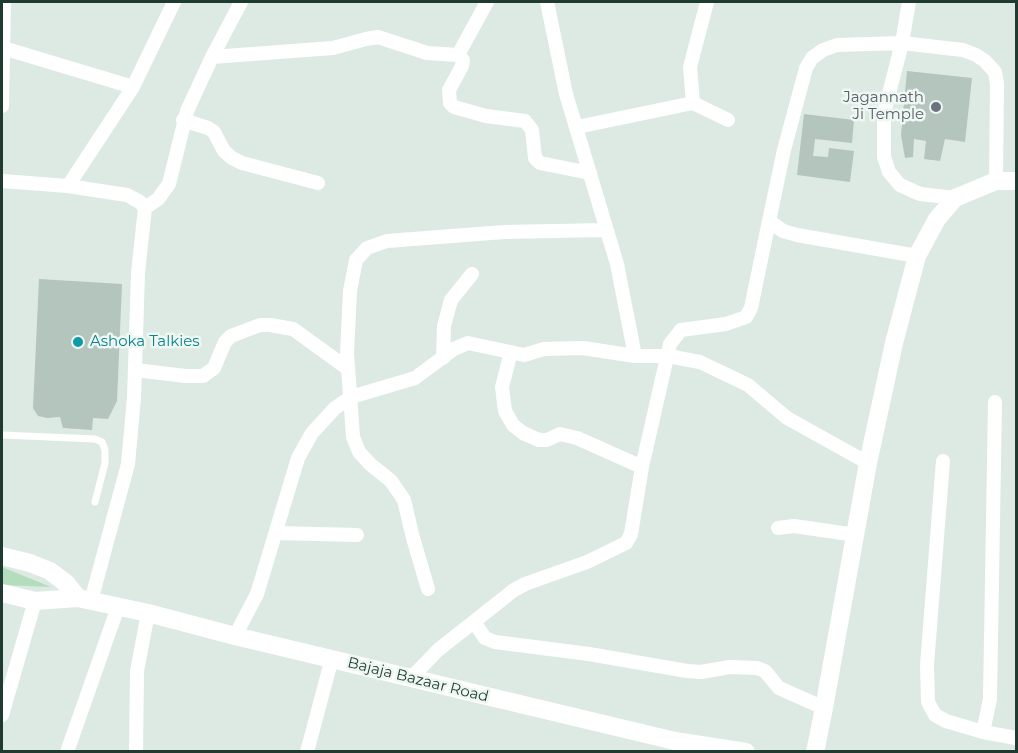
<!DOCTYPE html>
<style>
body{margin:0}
#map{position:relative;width:1018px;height:753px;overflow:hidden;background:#ddeae4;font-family:Montserrat,sans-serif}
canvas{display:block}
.frame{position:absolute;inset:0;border:3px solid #1e3a31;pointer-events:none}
</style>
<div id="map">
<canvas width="1018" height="753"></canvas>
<div class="frame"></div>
</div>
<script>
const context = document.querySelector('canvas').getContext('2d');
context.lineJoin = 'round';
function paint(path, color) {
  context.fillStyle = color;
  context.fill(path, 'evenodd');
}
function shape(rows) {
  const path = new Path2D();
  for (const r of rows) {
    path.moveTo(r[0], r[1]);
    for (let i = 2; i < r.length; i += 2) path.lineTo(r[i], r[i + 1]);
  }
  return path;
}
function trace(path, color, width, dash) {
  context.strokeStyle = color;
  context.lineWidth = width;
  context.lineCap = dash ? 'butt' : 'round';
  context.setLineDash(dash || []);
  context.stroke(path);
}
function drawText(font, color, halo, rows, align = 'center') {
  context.font = font + ' Montserrat,sans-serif';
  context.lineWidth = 5;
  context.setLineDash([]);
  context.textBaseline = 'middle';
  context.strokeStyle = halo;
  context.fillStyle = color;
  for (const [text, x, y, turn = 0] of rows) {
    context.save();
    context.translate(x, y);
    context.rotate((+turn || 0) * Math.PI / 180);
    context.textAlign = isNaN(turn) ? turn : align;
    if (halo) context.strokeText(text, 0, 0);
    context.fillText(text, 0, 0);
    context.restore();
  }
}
paint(shape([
 [2,567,51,587,2,585]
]), '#b4ddbd');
paint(shape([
 [907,71,972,78,965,142,945,139,940,161,924,159,926,141,914,139,913,157,905,158,901,135],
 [804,114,854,120,852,143,815,139,813,156,828,157,829,148,854,151,850,182,797,175],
 [39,279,122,284,117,401,108,419,93,418,92,430,63,428,60,417,47,418,38,416,33,408]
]), '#b3c5bc');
trace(shape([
 [2,435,95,439,102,442,105,450,105,463,95,502]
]), '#fff', 7);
trace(shape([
 [547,2,566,94,617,264,635,356],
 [909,2,902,43,884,113,884,157,889,172,900,185,920,194,955,198],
 [3,48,133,87],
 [458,55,487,2],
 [212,57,333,48,366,39,378,37,427,53,458,55,463,60,462,66,449,90,450,103,454,107,486,116,525,121,532,130,535,158,540,163,590,173],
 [693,103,690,67,707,2],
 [2,106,4,2],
 [183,120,208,128,214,132,224,151,232,158,242,163,318,183],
 [577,127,693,103,728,120],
 [2,181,68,186,133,87,174,2],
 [68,186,127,195,140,202,145,208,138,273,134,398,128,464,91,601],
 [145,208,158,199,169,184,187,111,212,57,241,2],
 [917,256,797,235,783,231,769,221,784,150,806,68,812,58,823,50,837,45,902,43,963,50,976,55,985,61,995,72,997,84,996,181],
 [511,352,502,387,505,411,513,425,523,433,539,440,547,440,560,434,577,438,642,467],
 [443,358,444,326,451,300,472,274],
 [135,370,186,376,203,376,214,368,225,342,231,336,260,325,270,325,293,329,347,368],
 [943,461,927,665,928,702,935,715,946,721,983,732,1016,738],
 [778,528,794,526,856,535],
 [277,533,357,535],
 [428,589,413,538,404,500,391,481,370,464,359,452,353,437,347,353,350,291,356,260,367,248,387,241,504,232,606,230],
 [474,622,485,638,495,642,589,654,687,671,701,672,730,667,757,668,765,671,779,688,824,708],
 [235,636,257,594,298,458,312,433,335,408,351,397,415,378,454,349,468,343,524,355,544,349,583,348,635,356,668,356,700,362,748,385,787,418,868,463],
 [410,679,438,650,514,590,525,584,587,562,626,543,631,534,642,467,670,344,681,330,726,324,746,317,751,308,769,221],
 [2,715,35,601],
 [983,732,990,699,995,402],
 [67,752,118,607],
 [136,752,137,671,148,613],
 [307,752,332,658]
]), '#fff', 14);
trace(shape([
 [2,556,30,563,50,571,67,584,78,598],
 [2,593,35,601,78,598,148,613,235,636,675,741,746,752],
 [815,752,824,708,868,463,894,343,917,256,937,219,955,198,996,181,1016,181]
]), '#fff', 18);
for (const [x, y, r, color] of [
 [936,107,6,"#6b7280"],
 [78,342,6,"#0f9aa8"]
]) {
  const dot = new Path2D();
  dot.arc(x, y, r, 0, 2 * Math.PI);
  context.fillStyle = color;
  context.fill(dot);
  trace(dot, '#eef7f2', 2);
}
drawText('15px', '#5b616d', '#eef7f2', [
 ["Jagannath",924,98],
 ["Ji Temple",924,115]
], 'right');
drawText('15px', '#0d838f', '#eef7f2', [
 ["Ashoka Talkies",90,342]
], 'left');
drawText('15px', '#1e3a31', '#eef7f2', [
 ["Bajaja Bazaar Road",418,680,14]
]);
</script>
